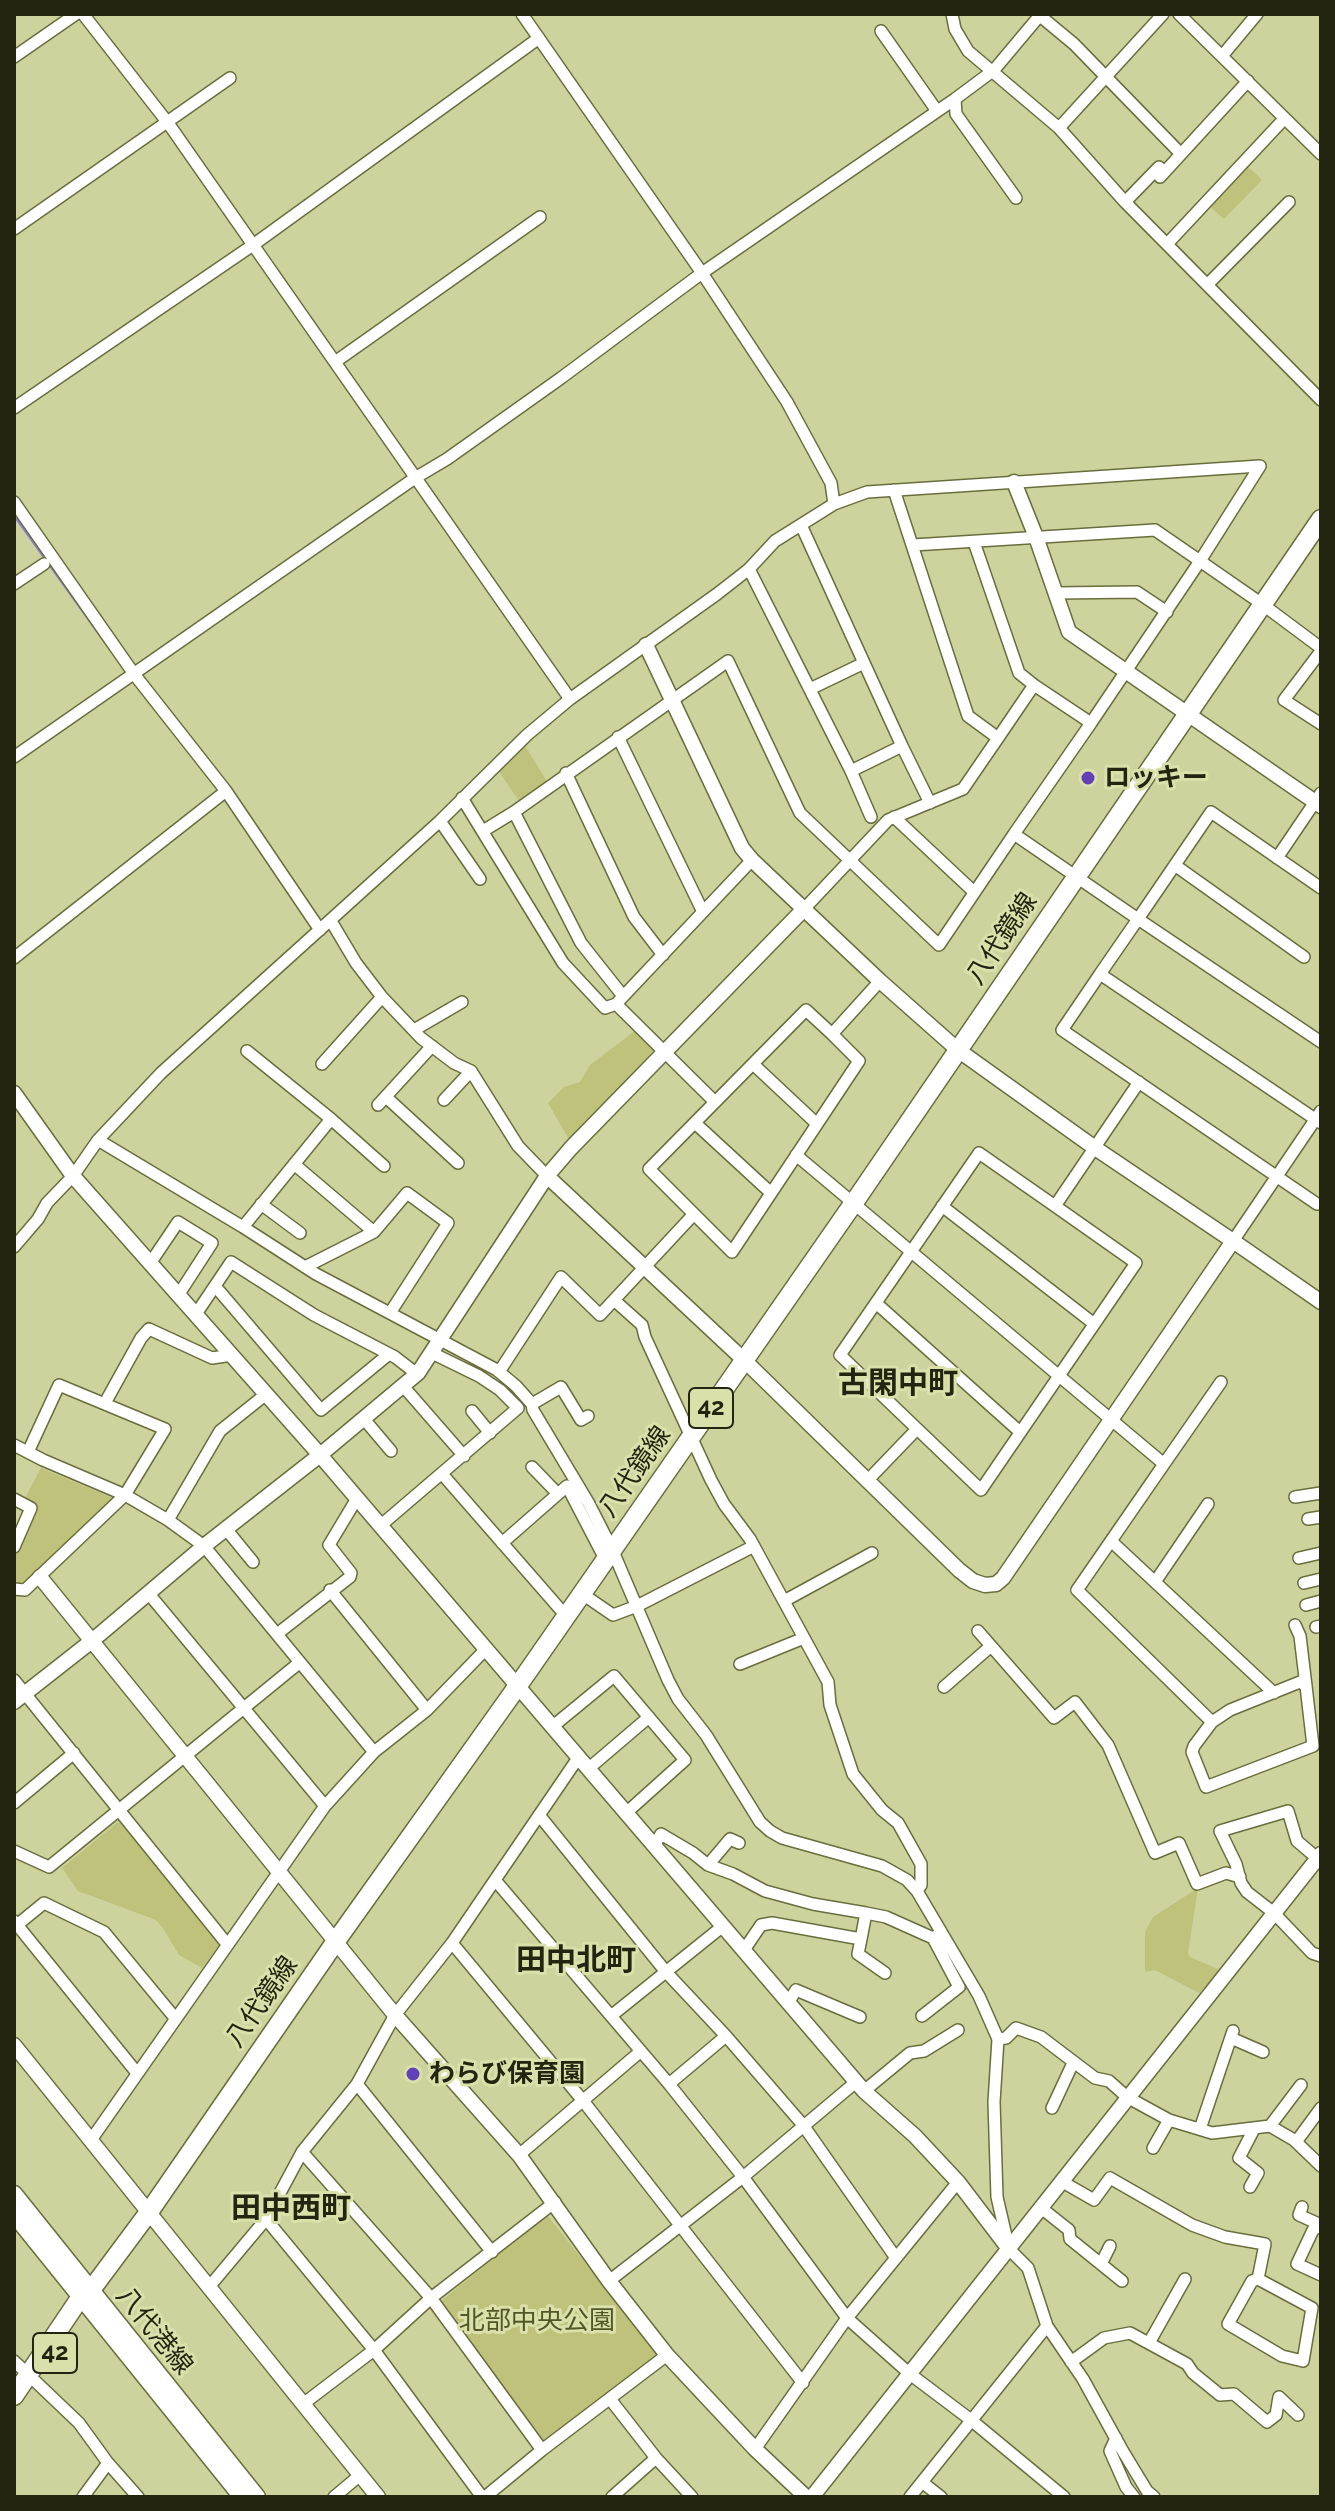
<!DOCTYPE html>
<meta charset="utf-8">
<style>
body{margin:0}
#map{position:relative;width:1335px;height:2511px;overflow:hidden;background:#ced29d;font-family:Raleway,sans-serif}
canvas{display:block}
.frame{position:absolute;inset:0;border:16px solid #242511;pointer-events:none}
</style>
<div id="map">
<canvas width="1335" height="2511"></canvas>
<div class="frame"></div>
</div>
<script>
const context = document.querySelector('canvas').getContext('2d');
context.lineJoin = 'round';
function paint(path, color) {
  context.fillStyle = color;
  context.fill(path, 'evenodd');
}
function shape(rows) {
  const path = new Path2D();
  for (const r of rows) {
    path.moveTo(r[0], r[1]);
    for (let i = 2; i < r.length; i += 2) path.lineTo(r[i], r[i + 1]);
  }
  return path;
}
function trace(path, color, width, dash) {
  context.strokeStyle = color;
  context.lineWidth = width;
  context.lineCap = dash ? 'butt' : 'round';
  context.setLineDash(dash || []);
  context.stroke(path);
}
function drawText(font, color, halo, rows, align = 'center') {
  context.font = font + ' Raleway,"Noto Sans JP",sans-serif';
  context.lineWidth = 6;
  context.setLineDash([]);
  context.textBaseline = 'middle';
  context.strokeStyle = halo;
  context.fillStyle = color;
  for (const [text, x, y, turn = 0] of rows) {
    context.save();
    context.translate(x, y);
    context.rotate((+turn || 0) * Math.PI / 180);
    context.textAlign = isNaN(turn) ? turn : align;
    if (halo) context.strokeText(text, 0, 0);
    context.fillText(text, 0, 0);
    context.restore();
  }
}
paint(shape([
 [1245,164,1262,180,1224,219,1207,204],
 [524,744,548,783,521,804,498,770],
 [636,1030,656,1047,571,1143,548,1103,564,1087,580,1082,590,1065],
 [41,1468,115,1499,23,1585,14,1584,14,1552,34,1505,25,1498],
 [119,1821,219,1945,202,1968,179,1955,163,1928,156,1920,78,1891,62,1868],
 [1198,1888,1188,1953,1190,1957,1220,1970,1199,1993,1155,1970,1145,1972,1145,1932,1153,1917],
 [547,2215,659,2356,543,2443,430,2310]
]), '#bec27b');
trace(shape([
 [14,515,105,642]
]), '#917edc', 3);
const minor = shape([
 [83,14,168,123,570,699],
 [522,14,702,273,787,402,831,483,834,504],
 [952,14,955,29,968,51,1059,128,1125,202,1321,400],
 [1179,14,1321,154],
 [1039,15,1074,44,1181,154],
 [881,31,937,111],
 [1222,56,1257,14],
 [14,57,76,14],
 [955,99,956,114,1016,198],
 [1059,128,1163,14],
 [1160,177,1248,81],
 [1125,202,1159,167],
 [14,229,230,78],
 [1168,243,1284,119],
 [1208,284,1289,202],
 [335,362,540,217],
 [14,408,253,245,539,38],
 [894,490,968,716,998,738,1034,685,1091,723,1200,561,1262,604,1321,648],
 [14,502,134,674,226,791,320,930],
 [974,542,1019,673,1034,685],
 [749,569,851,771,902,746,801,525],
 [14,584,44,564],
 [1056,593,1137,592,1167,612],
 [1321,651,1284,700,1321,724],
 [810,689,864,663],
 [1091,723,1014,834,1138,919,1211,812,1321,888],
 [618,737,703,912],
 [902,746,930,803],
 [14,757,415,478,447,459,561,378,702,273,955,99,994,70,1041,14],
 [851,771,871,817],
 [566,773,634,917,663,955],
 [462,798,563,963,605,1008,616,1004],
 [514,812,581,943,623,996],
 [894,817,974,892],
 [440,821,480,879],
 [483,831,514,812,728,661,800,813,939,945,1014,834],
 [1277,858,1321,793],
 [1176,866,1304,957],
 [804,909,888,820,963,789,998,738],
 [331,921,356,963,382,997,421,1038,454,1063,471,1071,518,1146,547,1176],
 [14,958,226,791],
 [1100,974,1138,919,1321,1042],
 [414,1030,462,1002],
 [832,1034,806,1010,649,1169,732,1252,859,1061,832,1034,880,981],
 [322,1064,382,997],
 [753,1064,817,1124],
 [386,1097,458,1163],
 [444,1100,471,1071],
 [715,1102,616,1004,752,860],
 [378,1105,432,1046],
 [331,1119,384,1166],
 [695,1123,771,1193],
 [98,1140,243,1227,316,1274,497,1370,516,1386,532,1404,561,1387,581,1420,588,1416],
 [796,1155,1164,1464,1221,1382],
 [294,1164,374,1232,305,1267],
 [261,1204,300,1233],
 [1317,1204,1062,1030,1100,974,1321,1123],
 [942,1206,1093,1323],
 [1055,1206,979,1153,840,1355,981,1490,1136,1263,1055,1206,1139,1082],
 [243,1227,331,1119,247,1051],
 [374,1232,407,1193,448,1223,390,1313],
 [1233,1241,1321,1111],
 [14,1247,38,1219,47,1203,73,1176,98,1140,161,1073,440,821,527,735,570,699,717,594,749,569,775,541,834,504,867,492,1260,466,1200,561,1155,530,913,545],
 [151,1262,178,1222,212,1243,179,1294],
 [215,1286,321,1410,389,1354],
 [614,1300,642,1325,645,1337,711,1480,724,1504,750,1539,828,1682,830,1705,853,1774,882,1810,898,1823,921,1864,921,1885,917,1891],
 [876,1303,1020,1432],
 [196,1314,231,1262,314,1315,395,1357,417,1374],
 [499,1372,561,1277,600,1315,694,1214],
 [403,1386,464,1456],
 [105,1403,141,1338,149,1329,212,1358,232,1355],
 [532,1404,533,1410,588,1502,612,1549,668,1680,678,1699,706,1735,760,1822,770,1831,782,1838,882,1866,907,1880,917,1891,979,1996,998,2039,994,2102,997,2197,1009,2249,1028,2268,1047,2326,1083,2379,1121,2448,1147,2491,1154,2497],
 [472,1411,490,1433],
 [364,1419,391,1451],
 [14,1445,43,1460,125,1495,168,1520,204,1546,374,1752],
 [1164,1464,1077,1590,1212,1722],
 [532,1467,558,1494],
 [443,1475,566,1616],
 [867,1481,917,1429],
 [1295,1497,1321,1493],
 [14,1499,31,1508,14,1547],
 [1308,1519,1321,1517],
 [168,1520,220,1431,265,1395],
 [380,1526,518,1408,500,1390,479,1376,432,1353],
 [226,1529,253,1562],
 [1111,1541,1274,1693],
 [502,1543,567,1486,605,1559],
 [1299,1558,1321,1553],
 [1155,1582,1208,1504],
 [1304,1583,1321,1579],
 [14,1589,25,1590,125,1495,165,1429,59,1385,28,1452],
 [330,1590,427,1710],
 [581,1593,613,1615,637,1606,754,1546],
 [149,1594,325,1806],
 [784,1601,872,1553],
 [1306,1605,1321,1601],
 [1295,1625,1300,1636,1306,1686],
 [1316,1627,1321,1626],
 [978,1631,1054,1718,1075,1702,1108,1745,1155,1853,1179,1843,1197,1884,1226,1873,1240,1877],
 [277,1634,350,1577,351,1573,329,1545,356,1500],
 [740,1664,804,1638],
 [14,1680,227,1944],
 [1300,1682,1306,1686,1313,1746,1206,1787,1192,1752,1194,1746,1212,1722,1230,1710,1300,1682],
 [944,1687,991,1646],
 [552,1727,614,1676,685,1760,626,1813],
 [588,1769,649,1717],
 [14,1803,74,1753],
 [539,1815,666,1972,726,2036,803,2125,896,2258],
 [654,1846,661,1834,693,1853,708,1865,733,1874,765,1891,813,1904,866,1913,861,1939],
 [14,1851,49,1867,299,1663],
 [1317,1858,1297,1841,1288,1811,1220,1831,1236,1864,1241,1883,1247,1892,1274,1913,1312,1953,1321,1956],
 [708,1865,730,1839,739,1843],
 [495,1880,669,2084,743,2177,847,2318,910,2374,971,2420,1064,2497],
 [866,1913,886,1917,933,1938,939,1934],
 [14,1921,137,2073],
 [17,1925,44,1903,104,1932,175,2018],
 [452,1943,584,2102,803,2383],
 [744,1950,761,1925,772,1923,861,1939,858,1954,885,1973],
 [788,2003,796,1990,860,2017],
 [611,2016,723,1926],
 [922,2016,959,1987,933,1938],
 [1231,2038,1263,2052],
 [998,2039,1006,2038,1016,2028,1041,2037,1095,2078,1109,2081,1127,2097,1169,2120,1212,2133,1270,2126,1294,2140,1321,2166],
 [357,2084,492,2252],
 [669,2084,726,2036],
 [864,2091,910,2053,924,2051,958,2030],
 [1052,2108,1073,2063],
 [1270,2126,1301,2085],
 [1200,2129,1233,2031],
 [91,2140,325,1806,374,1752,427,1710,485,1650],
 [1296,2142,1321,2108],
 [1153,2148,1169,2120],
 [302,2152,431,2298,542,2450],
 [519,2155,641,2051],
 [1061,2181,1094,2200,1110,2178,1192,2225,1225,2237,1265,2244,1258,2279,1312,2308,1303,2361,1282,2356,1228,2324,1252,2281,1258,2279],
 [1250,2187,1258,2173,1239,2158,1254,2129],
 [1040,2207,1069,2230,1070,2239,1122,2281],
 [1302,2207,1299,2215,1321,2225],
 [266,2219,374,2350,482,2497],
 [1321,2225,1313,2230,1297,2264,1321,2275],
 [1101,2264,1110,2246],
 [609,2281,743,2177,856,2082],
 [209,2287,266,2219,302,2152,357,2084,395,2015,452,1943,578,1758],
 [1149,2343,1185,2279],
 [14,2361,79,2423,108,2463,138,2497],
 [1071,2362,1104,2338,1130,2333,1187,2364,1193,2373,1220,2395,1234,2394,1267,2422,1276,2415,1279,2397,1298,2415],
 [610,2399,656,2458,692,2497],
 [303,2404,374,2350,431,2298,555,2202],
 [1116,2438,1110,2451,1126,2487,1134,2497],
 [755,2449,847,2318,958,2182],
 [922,2482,941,2497],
 [83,2497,108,2463],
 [334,2497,359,2476],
 [485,2497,542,2450,667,2355],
 [612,2497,656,2458],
 [910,2497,1047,2326]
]);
const tertiary = shape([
 [1014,482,1036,537,1069,632,1321,806],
 [14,1093,73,1176,320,1455,864,2091,915,2136,958,2182,1009,2249],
 [547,1176,744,1360,959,1570,973,1581,985,1585,996,1584,1003,1578,1233,1241,1095,1148,958,1050,880,981,752,860,742,848,646,645],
 [1233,1241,1321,1302],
 [40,1577,395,2015,519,2155,609,2281,667,2355,755,2449,806,2497],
 [14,1702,93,1640,204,1546,320,1455,418,1373,547,1176,571,1148,804,909],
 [14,2045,378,2497],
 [812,2497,1321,1854]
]);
const secondary = shape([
 [14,2194,257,2497],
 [14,2214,242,2497]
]);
const primary = shape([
 [14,2396,80,2298,91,2290,149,2212,336,1941,517,1687,853,1204,1321,519]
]);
trace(minor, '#6a6d3c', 14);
trace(tertiary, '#6a6d3c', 17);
trace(secondary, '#6a6d3c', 19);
trace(primary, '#6a6d3c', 21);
trace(minor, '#fff', 11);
trace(tertiary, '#fff', 14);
trace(secondary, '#fff', 16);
trace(primary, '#fff', 18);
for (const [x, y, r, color] of [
 [1088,778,8,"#6240b8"],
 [413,2074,8,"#6240b8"]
]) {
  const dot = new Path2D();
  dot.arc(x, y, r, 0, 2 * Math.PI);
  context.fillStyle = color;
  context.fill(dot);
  trace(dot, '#dbdfaa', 3);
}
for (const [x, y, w] of [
 [711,1408,44],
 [55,2353,44]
]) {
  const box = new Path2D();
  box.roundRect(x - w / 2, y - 20, w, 40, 6);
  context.fillStyle = '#dbdfaa';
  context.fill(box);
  trace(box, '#242511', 2);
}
drawText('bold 24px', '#242511', null, [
 ["42",711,1408],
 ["42",55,2353]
]);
drawText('bold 26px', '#242511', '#dbdfaa', [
 ["ロッキー",1104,778],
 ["わらび保育園",429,2074]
], 'left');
drawText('26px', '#242511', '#dbdfaa', [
 ["八代鏡線",1002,939,-56],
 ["八代鏡線",635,1472,-55],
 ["八代鏡線",262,2002,-55],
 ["八代港線",154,2331,51]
]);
drawText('26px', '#545628', '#dbdfaa', [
 ["北部中央公園",537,2321]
]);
drawText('bold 30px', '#242511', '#dbdfaa', [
 ["古閑中町",898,1384],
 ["田中北町",576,1961],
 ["田中西町",291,2209]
]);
</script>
